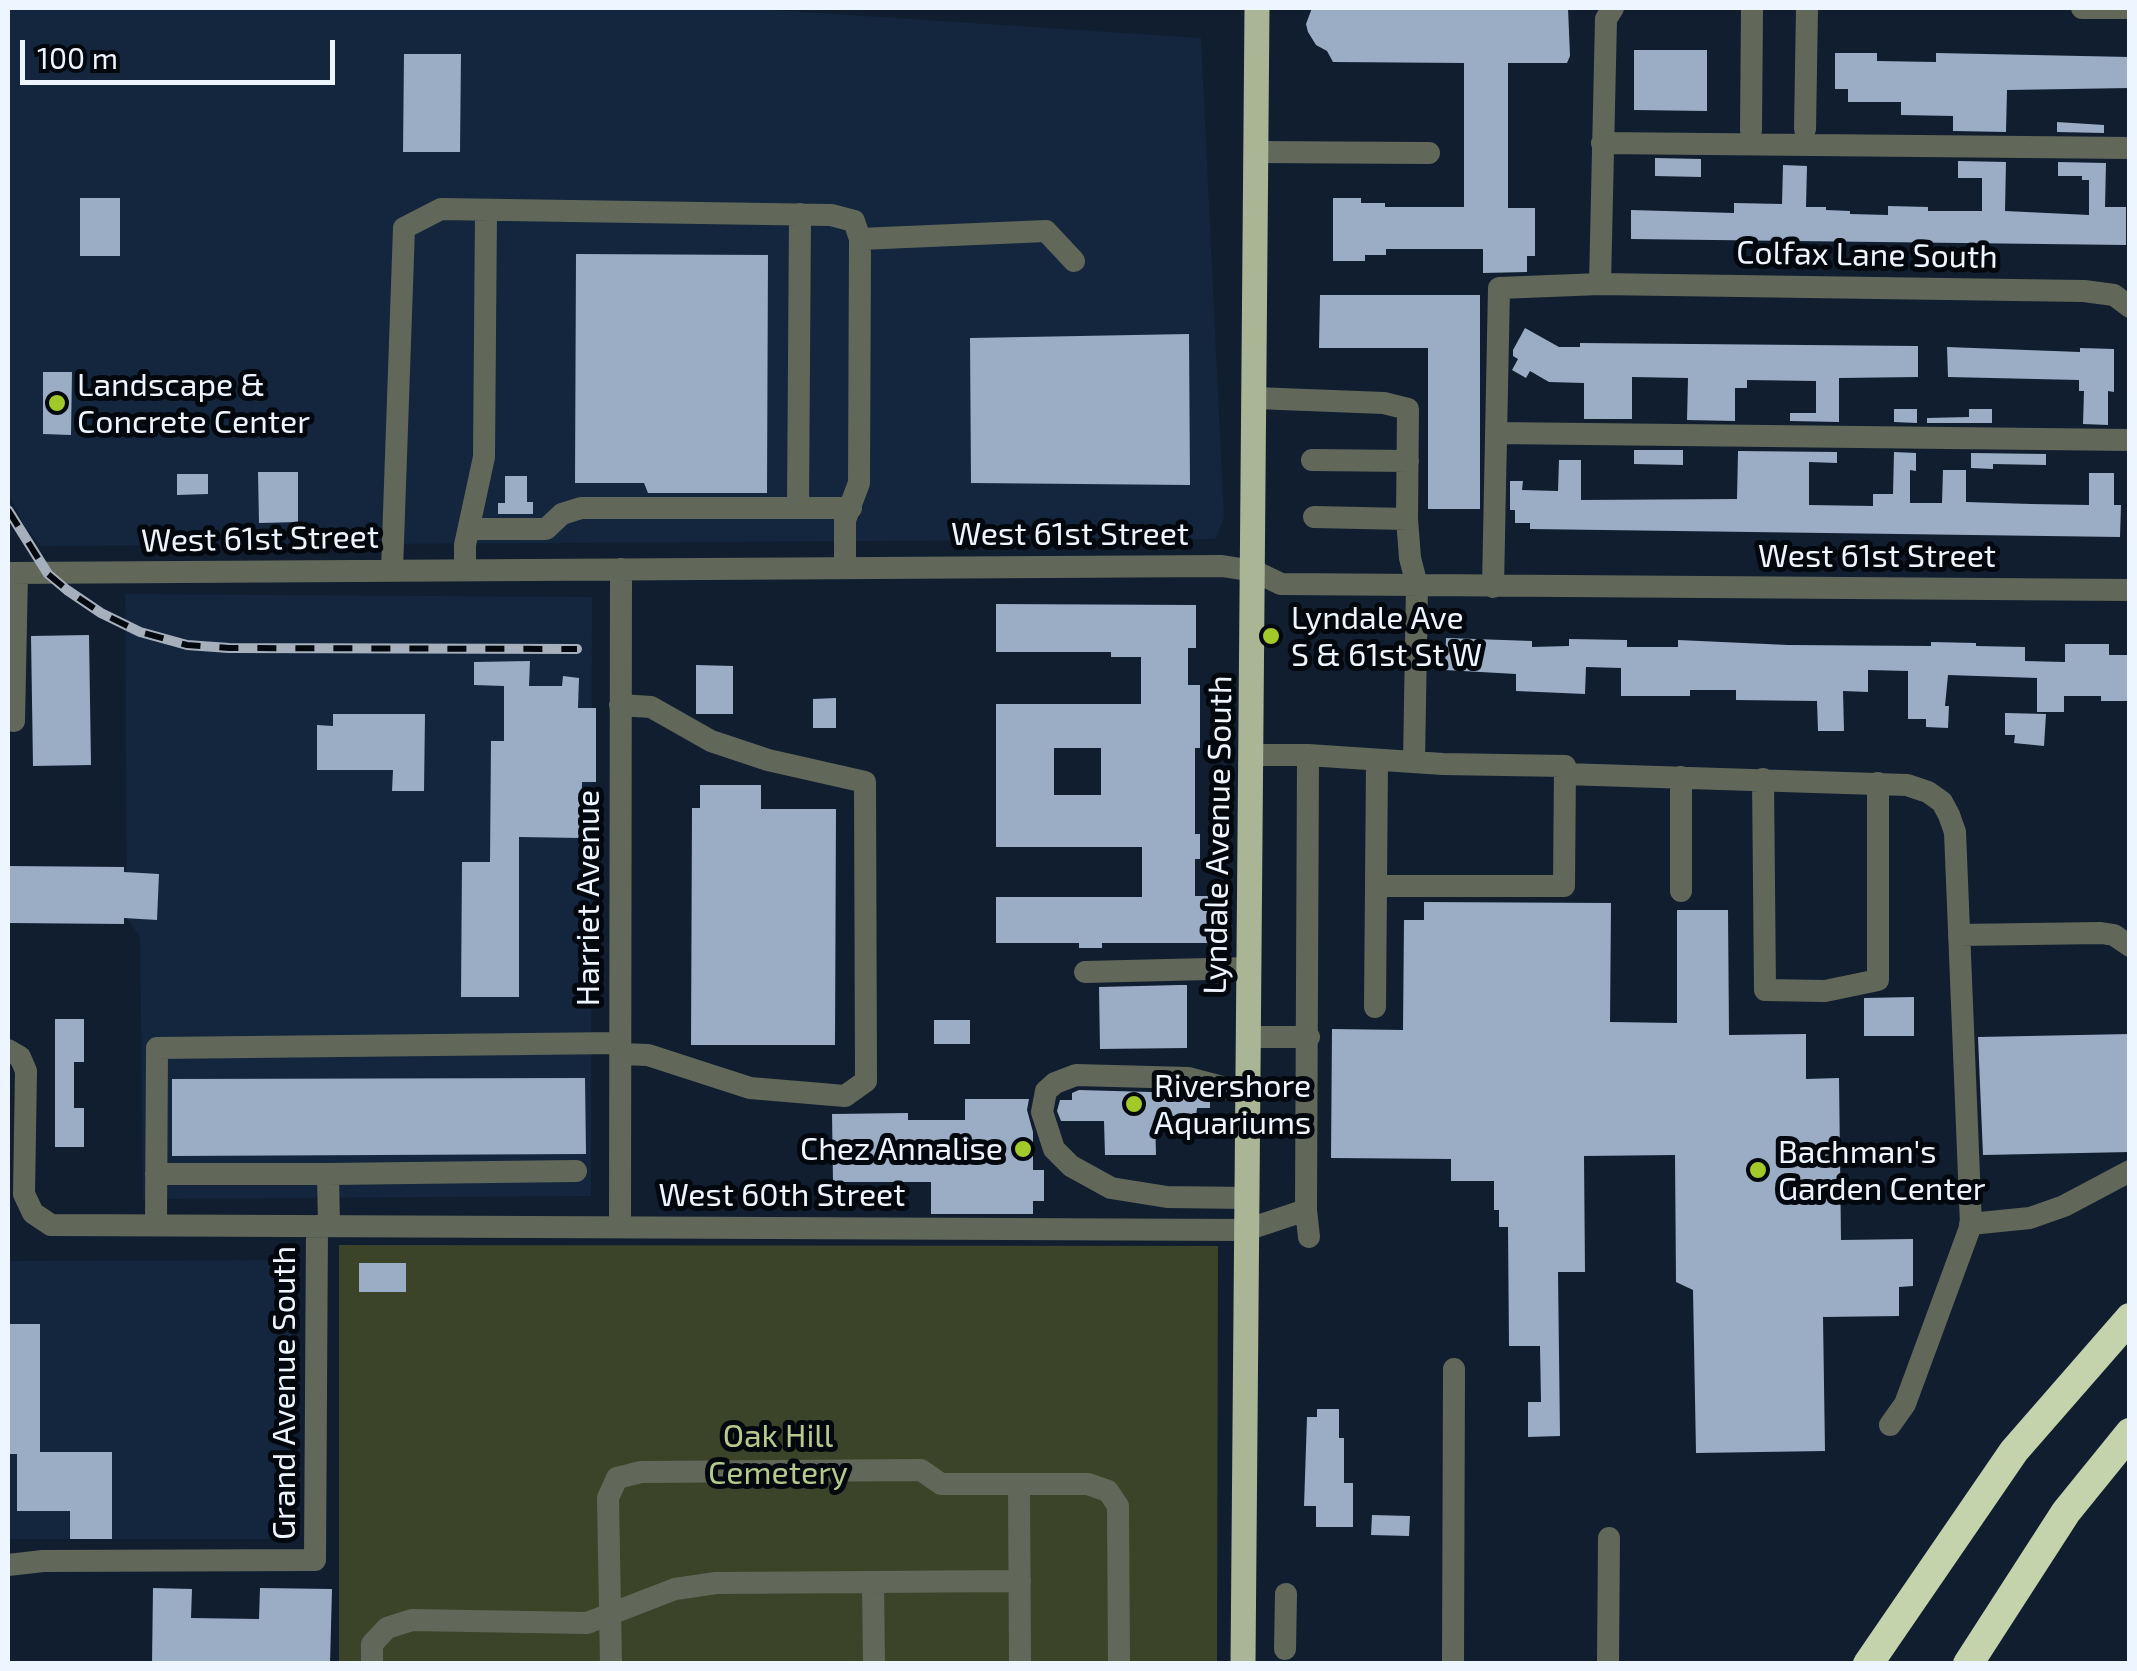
<!DOCTYPE html>
<style>
body{margin:0}
#map{position:relative;width:2137px;height:1671px;overflow:hidden;background:#101e30;font-family:"Exo 2",sans-serif}
canvas{display:block}
.frame{position:absolute;inset:0;border:10px solid #edf5ff;pointer-events:none}
.scale{position:absolute;left:20px;top:40px;width:315px;height:45px;box-sizing:border-box;border:5px solid #edf5ff;border-top:0;padding-left:12px;font-size:30px;line-height:35px;white-space:nowrap;color:#edf5ff;-webkit-text-stroke:8px #03080f;paint-order:stroke}
</style>
<div id="map">
<canvas width="2137" height="1671"></canvas>
<div class="frame"></div>
<div class="scale">100 m</div>
</div>
<script>
const context = document.querySelector('canvas').getContext('2d');
context.lineJoin = 'round';
function paint(path, color) {
  context.fillStyle = color;
  context.fill(path, 'evenodd');
}
function shape(rows) {
  const path = new Path2D();
  for (const r of rows) {
    path.moveTo(r[0], r[1]);
    for (let i = 2; i < r.length; i += 2) path.lineTo(r[i], r[i + 1]);
  }
  return path;
}
function trace(path, color, width, dash) {
  context.strokeStyle = color;
  context.lineWidth = width;
  context.lineCap = dash ? 'butt' : 'round';
  context.setLineDash(dash || []);
  context.stroke(path);
}
function drawText(font, color, halo, rows, align = 'center') {
  context.font = font + ' "Exo 2",sans-serif';
  context.lineWidth = 10;
  context.setLineDash([]);
  context.textBaseline = 'middle';
  context.strokeStyle = halo;
  context.fillStyle = color;
  for (const [text, x, y, turn = 0] of rows) {
    context.save();
    context.translate(x, y);
    context.rotate((+turn || 0) * Math.PI / 180);
    context.textAlign = isNaN(turn) ? turn : align;
    if (halo) context.strokeText(text, 0, 0);
    context.fillText(text, 0, 0);
    context.restore();
  }
}
paint(shape([
 [8,8,743,8,1201,38,1224,518,1215,539,41,546,26,528,8,494],
 [125,594,592,597,591,1196,143,1199,140,937,127,918],
 [291,1260,291,1539,8,1539,8,1261]
]), '#13263d');
paint(shape([
 [339,1245,1218,1246,1217,1663,339,1664]
]), '#3b4329');
paint(shape([
 [1312,8,1568,8,1570,56,1567,63,1508,63,1508,208,1535,208,1535,256,1527,256,1527,272,1483,273,1483,249,1386,249,1386,255,1365,255,1365,261,1333,261,1333,198,1361,198,1361,203,1385,203,1385,207,1464,207,1464,63,1333,62,1327,51,1316,45,1308,32,1306,24],
 [1634,50,1707,50,1707,111,1634,110],
 [1835,53,1877,53,1877,61,1936,62,1936,53,2130,57,2130,88,2007,90,2006,132,1953,131,1953,116,1901,115,1901,102,1848,102,1848,89,1835,89],
 [404,54,461,54,460,152,403,152],
 [2057,122,2104,125,2104,133,2057,132],
 [1655,158,1701,159,1701,177,1655,176],
 [1958,161,2006,162,2005,211,2089,215,2089,180,2082,180,2082,176,2058,176,2058,162,2106,163,2105,207,2126,207,2126,245,1631,239,1631,210,1734,213,1734,203,1782,204,1783,165,1807,166,1806,207,1826,207,1826,210,1850,211,1850,214,1888,215,1888,206,1928,207,1928,211,1982,211,1982,178,1958,178],
 [80,198,120,198,120,256,80,256],
 [576,254,768,255,767,493,648,493,644,483,575,483],
 [1320,295,1480,295,1480,509,1428,509,1428,348,1319,348],
 [1525,328,1559,347,1580,347,1580,343,1918,346,1918,377,1839,378,1839,422,1790,421,1790,413,1816,413,1816,381,1747,380,1747,388,1735,388,1735,421,1687,420,1688,378,1632,377,1632,419,1584,419,1584,383,1549,382,1530,371,1526,378,1512,370,1518,359,1513,356,1513,350],
 [1189,334,1190,485,971,483,970,338],
 [1947,347,2080,352,2080,348,2114,349,2114,392,2108,391,2108,425,2083,424,2084,391,2079,391,2079,380,1948,377],
 [43,372,72,372,71,435,43,434],
 [1894,409,1917,409,1917,423,1894,422],
 [1969,409,1992,409,1992,423,1927,423,1927,418,1969,417],
 [1634,450,1683,450,1683,465,1634,464],
 [1738,451,1837,452,1837,463,1809,462,1809,505,1873,506,1873,494,1893,494,1894,452,1916,453,1916,471,1910,470,1910,503,1942,503,1943,470,1966,470,1966,502,2031,504,2089,505,2089,473,2114,473,2114,505,2121,505,2120,537,1530,529,1530,523,1515,523,1515,510,1510,510,1510,481,1523,481,1522,490,1558,491,1559,460,1581,460,1581,500,1737,499],
 [1971,453,2046,454,2046,465,1993,464,1993,469,1971,468],
 [258,472,298,472,298,522,259,523],
 [177,474,208,474,208,494,177,495],
 [505,476,527,476,527,502,533,502,533,514,498,514,498,503,505,503],
 [996,604,1196,605,1196,648,1188,648,1188,685,1200,685,1200,748,1195,748,1195,834,1200,834,1200,859,1195,859,1195,896,1208,896,1208,943,1102,943,1102,948,1079,948,1079,943,996,943,996,897,1142,897,1142,847,996,847,996,704,1141,704,1141,657,1111,657,1111,652,996,652],
 [1054,748,1101,748,1101,795,1054,795],
 [89,635,91,765,33,766,31,636],
 [1446,638,1532,641,1532,647,1569,646,1569,639,1627,640,1627,647,1678,647,1678,640,1788,645,1931,646,1931,642,1976,643,1976,646,2025,647,2025,661,2065,662,2065,644,2109,644,2109,655,2130,655,2130,701,2101,701,2101,696,2064,696,2064,712,2037,712,2037,678,1948,675,1945,706,1949,706,1948,728,1926,727,1926,719,1908,719,1908,671,1868,670,1868,692,1843,691,1844,731,1818,731,1817,701,1736,700,1736,690,1690,690,1690,696,1621,696,1621,668,1586,667,1585,694,1516,691,1516,674,1445,670],
 [530,661,529,686,562,686,563,676,579,678,578,708,596,708,596,782,582,782,581,838,519,837,519,997,461,997,462,862,490,862,491,741,504,741,504,686,474,685,474,662],
 [696,665,733,666,733,714,696,714],
 [836,698,836,728,813,728,813,699],
 [2005,713,2046,714,2044,746,2014,743,2015,735,2005,735],
 [333,714,425,714,424,791,392,791,393,770,317,770,317,725,333,726],
 [700,785,761,785,761,809,836,809,835,1045,691,1045,692,808,700,808],
 [8,866,124,867,124,872,159,874,157,920,124,918,124,924,8,923],
 [1424,902,1611,903,1610,1022,1677,1023,1677,910,1728,910,1729,1035,1806,1034,1806,1079,1839,1078,1841,1240,1913,1239,1913,1286,1899,1287,1899,1316,1823,1317,1825,1451,1696,1453,1693,1290,1676,1282,1675,1155,1584,1156,1585,1272,1558,1272,1560,1436,1528,1437,1528,1402,1541,1402,1540,1346,1509,1346,1508,1227,1499,1227,1499,1210,1494,1210,1494,1181,1451,1181,1451,1159,1331,1158,1332,1029,1403,1030,1404,920,1424,920],
 [1180,985,1187,985,1187,1048,1100,1049,1099,987],
 [1914,997,1914,1036,1864,1036,1864,998],
 [55,1019,84,1019,84,1062,74,1062,74,1108,84,1108,84,1147,55,1147],
 [934,1020,970,1020,970,1044,934,1044],
 [2130,1034,2130,1152,1983,1155,1978,1037],
 [585,1078,586,1154,172,1156,172,1079],
 [1079,1090,1186,1093,1210,1099,1210,1108,1197,1108,1196,1116,1155,1116,1156,1155,1105,1155,1104,1121,1061,1121,1057,1111,1060,1100,1072,1100,1072,1093],
 [965,1099,1029,1099,1027,1110,1033,1132,1033,1170,1044,1170,1044,1201,1033,1201,1033,1214,931,1214,931,1182,833,1182,832,1114,908,1113,908,1120,965,1120],
 [359,1263,406,1263,406,1292,359,1292],
 [8,1324,40,1324,40,1452,112,1452,112,1539,70,1539,70,1511,17,1511,17,1454,8,1454],
 [1317,1409,1339,1409,1339,1438,1344,1438,1344,1483,1353,1483,1353,1527,1316,1527,1316,1506,1304,1506,1307,1417,1317,1417],
 [1372,1515,1410,1516,1409,1536,1371,1535],
 [153,1588,192,1589,191,1618,259,1619,260,1588,332,1589,330,1664,152,1664]
]), '#9badc5');
trace(shape([
 [2082,8,2130,8],
 [1805,129,1807,8],
 [1751,130,1752,8],
 [1602,143,2130,148],
 [1256,152,1429,153],
 [860,239,1046,231,1074,261],
 [1600,284,1606,19,1613,8],
 [1255,398,1384,403,1408,409,1407,519,1410,558,1417,585,1414,762],
 [1497,433,2130,440],
 [1312,460,1408,461],
 [798,508,800,214],
 [1314,517,1407,519],
 [469,529,546,529,562,514,581,508,851,508],
 [392,570,404,228,441,209,831,215,854,221,860,239,859,483,845,520,845,568],
 [465,570,465,545,484,457,486,210],
 [8,573,1222,566,1254,571,1281,584,2130,590],
 [1493,587,1499,288,1600,284,2084,291,2114,295,2130,307],
 [14,721,17,574],
 [1252,755,1308,755,1443,764,1565,766,1564,886,1376,886,1375,1007],
 [1308,755,1306,1210,1309,1237],
 [1565,774,1907,785,1928,792,1942,802,1949,815,1955,832,1971,1225,1905,1404,1890,1425],
 [1681,777,1681,891],
 [1763,779,1765,990,1825,991,1878,980,1878,783],
 [1376,886,1377,760],
 [1959,935,2101,933,2114,935,2130,946],
 [1085,972,1249,968],
 [1248,1037,1309,1037],
 [8,1050,20,1057,26,1071,24,1194,33,1213,51,1225,1246,1230,1306,1210],
 [620,1054,648,1055,750,1088,845,1096,866,1081,865,782,768,760,711,741,651,707,620,705],
 [156,1174,328,1174,329,1226],
 [328,1174,576,1171],
 [1246,1198,1167,1197,1111,1188,1071,1166,1054,1149,1042,1112,1046,1091,1055,1083,1076,1075,1188,1078,1248,1094],
 [1970,1224,2030,1218,2064,1206,2130,1171],
 [156,1225,157,1048,620,1043],
 [620,1227,621,569],
 [1019,1484,1020,1664],
 [8,1565,43,1561,315,1560,317,1226],
 [873,1582,874,1664],
 [1285,1649,1286,1594],
 [372,1664,372,1644,387,1628,412,1620,587,1623,675,1589,716,1583,1020,1581],
 [611,1664,608,1498,617,1478,641,1472,921,1470,941,1484,1088,1484,1108,1491,1118,1506,1119,1664],
 [1453,1664,1454,1369],
 [1608,1664,1609,1538]
]), '#626859', 22);
trace(shape([
 [1243,1664,1257,8]
]), '#a9b594', 25);
trace(shape([
 [1868,1664,2014,1451,2130,1318],
 [1968,1664,2066,1512,2130,1433]
]), '#c5d3ac', 30);
const rail = shape([
 [8,510,48,574,67,590,101,613,140,632,187,645,229,648,577,649]
]);
trace(rail, '#a6b0bc', 10);
trace(rail, '#03080f', 6, [19]);
for (const [x, y, r, color] of [
 [57,403,10,"#a1c92a"],
 [1271,636,10,"#a1c92a"],
 [1134,1104,10,"#a1c92a"],
 [1023,1149,10,"#a1c92a"],
 [1758,1170,10,"#a1c92a"]
]) {
  const dot = new Path2D();
  dot.arc(x, y, r, 0, 2 * Math.PI);
  context.fillStyle = color;
  context.fill(dot);
  trace(dot, '#03080f', 4);
}
drawText('32px', '#edf5ff', '#03080f', [
 ["Colfax Lane South",1867,255,1],
 ["West 61st Street",1070,534],
 ["West 61st Street",260,539,-1],
 ["West 61st Street",1877,556],
 ["Lyndale Avenue South",1218,835,-89],
 ["Harriet Avenue",588,898,-90],
 ["West 60th Street",782,1195],
 ["Grand Avenue South",284,1393,-90]
]);
drawText('32px', '#edf5ff', '#03080f', [
 ["Landscape &",77,385],
 ["Concrete Center",77,422],
 ["Lyndale Ave",1291,618],
 ["S & 61st St W",1291,655],
 ["Rivershore",1154,1086],
 ["Aquariums",1154,1123],
 ["Chez Annalise",1003,1149,"right"],
 ["Bachman's",1778,1152],
 ["Garden Center",1778,1189]
], 'left');
drawText('32px', '#b4c98c', '#03080f', [
 ["Oak Hill",778,1436],
 ["Cemetery",778,1473]
]);
</script>
